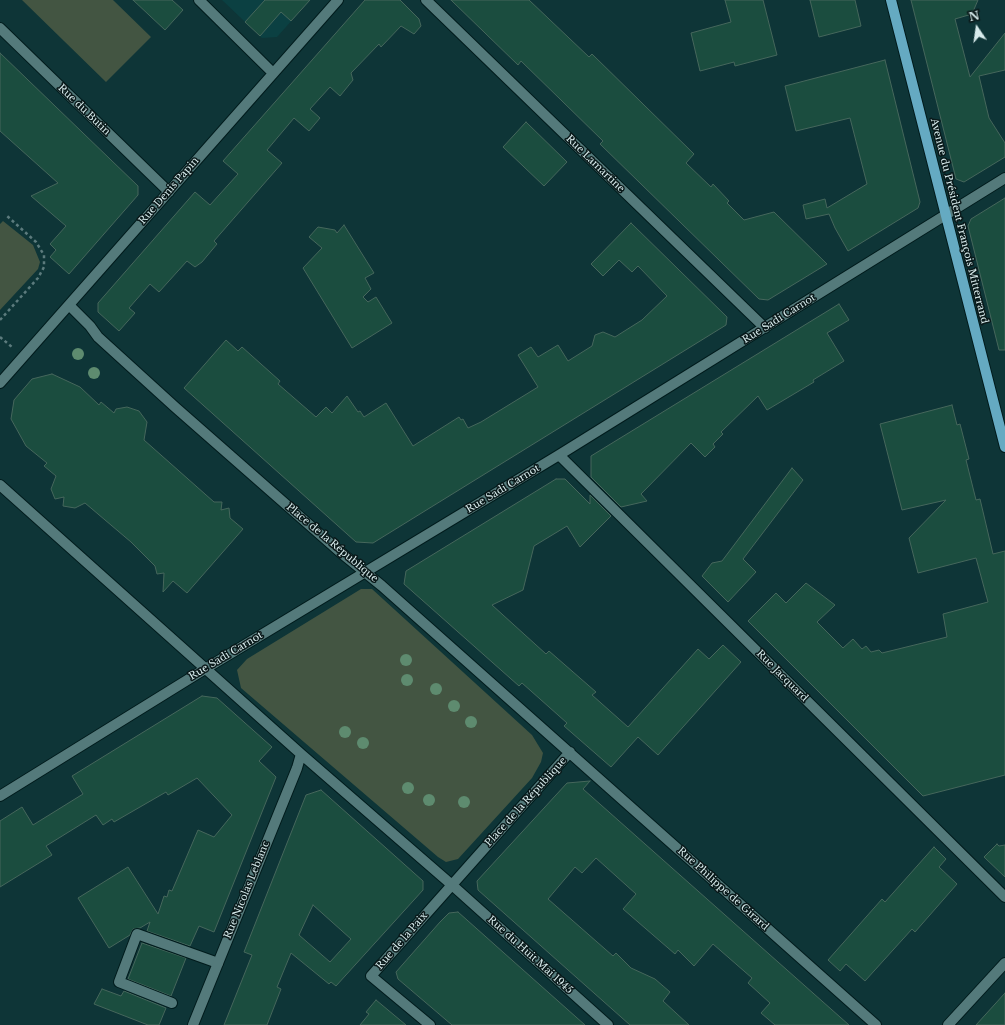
<!DOCTYPE html>
<meta charset="utf-8">
<style>
body{margin:0}
#map{position:relative;width:1005px;height:1025px;overflow:hidden;background:#0e3537;font-family:"Libre Baskerville",serif}
canvas{display:block}
.north{position:absolute;left:957px;top:8px;width:40px;height:40px;-webkit-text-stroke:3px #0a191a;paint-order:stroke;rotate:347deg;font-size:11px;font-weight:700;line-height:16px;text-align:center;color:#d7ebec}
.north::after{content:'';display:block;margin:auto;width:14px;height:18px;background:#d7ebec;clip-path:polygon(50% 0,100% 100%,50% 72%,0 100%)}
</style>
<div id="map">
<canvas width="1005" height="1025"></canvas>
<div class="north">N</div>
</div>
<script>
const context = document.querySelector('canvas').getContext('2d');
context.lineJoin = 'round';
function paint(path, color) {
  context.fillStyle = color;
  context.fill(path, 'evenodd');
}
function shape(rows) {
  const path = new Path2D();
  for (const r of rows) {
    path.moveTo(r[0], r[1]);
    for (let i = 2; i < r.length; i += 2) path.lineTo(r[i], r[i + 1]);
  }
  return path;
}
function trace(path, color, width, dash) {
  context.strokeStyle = color;
  context.lineWidth = width;
  context.lineCap = dash ? 'butt' : 'round';
  context.setLineDash(dash || []);
  context.stroke(path);
}
function drawText(font, color, halo, rows, align = 'center') {
  context.font = font + ' "Libre Baskerville",serif';
  context.lineWidth = 3;
  context.setLineDash([]);
  context.textBaseline = 'middle';
  context.strokeStyle = halo;
  context.fillStyle = color;
  for (const [text, x, y, turn = 0] of rows) {
    context.save();
    context.translate(x, y);
    context.rotate((+turn || 0) * Math.PI / 180);
    context.textAlign = isNaN(turn) ? turn : align;
    if (halo) context.strokeText(text, 0, 0);
    context.fillText(text, 0, 0);
    context.restore();
  }
}
paint(shape([
 [222,0,310,0,277,37,262,38]
]), '#0b4042');
paint(shape([
 [22,0,113,0,151,37,106,82],
 [3,221,33,245,40,262,38,269,0,310,0,224],
 [361,589,372,589,532,735,543,753,541,762,532,778,458,859,446,862,438,857,241,688,237,670,247,659]
]), '#435542');
const building = shape([
 [133,0,172,0,183,10,165,30,133,0],
 [265,0,310,0,291,21,281,12,260,36,245,22,265,0],
 [365,0,400,0,419,19,421,26,414,34,401,26,381,47,379,44,351,73,353,80,340,96,330,87,310,109,320,118,309,131,294,118,267,150,282,163,214,241,217,244,202,262,195,267,187,261,159,292,150,284,129,308,135,313,119,331,98,312,98,303,195,192,210,205,238,174,223,161,365,0],
 [451,0,529,0,589,57,592,54,694,154,686,163,711,187,713,184,729,201,727,203,744,220,774,212,827,264,768,300,759,299,600,144,603,141,521,61,518,65,451,0],
 [725,0,763,0,777,55,735,66,734,62,700,71,691,33,731,22,725,0],
 [810,0,855,0,861,26,819,37,810,0],
 [911,0,978,0,972,14,955,19,970,77,1005,33,1005,70,979,76,989,118,1005,143,1005,157,964,182,956,179,911,0],
 [0,53,138,186,138,195,69,274,50,257,56,250,50,244,66,226,31,196,58,183,0,131,0,53],
 [885,60,920,202,918,208,848,251,835,228,829,214,806,219,803,205,825,199,827,208,867,184,850,118,796,131,785,86,885,60],
 [526,122,567,162,544,186,503,147,526,122],
 [1005,198,1005,350,999,350,968,226,971,219,1005,198],
 [631,223,727,317,726,325,373,543,356,542,184,388,226,340,238,351,242,347,280,381,278,384,316,417,326,407,332,413,347,396,358,412,360,411,364,417,386,403,413,446,459,417,461,420,463,419,468,428,481,422,538,387,518,355,531,347,538,357,558,345,568,361,592,346,595,335,603,332,615,337,642,320,667,296,638,266,632,272,619,260,603,276,591,264,631,223],
 [344,225,374,273,365,278,371,289,363,297,368,302,376,297,392,323,352,348,303,268,322,248,309,237,318,227,335,230,337,233,344,225],
 [839,304,849,320,827,333,844,361,813,380,814,382,767,410,758,396,721,432,723,434,713,444,715,447,705,457,691,443,641,494,647,501,621,507,591,477,591,456,839,304],
 [52,374,80,387,99,405,101,402,114,413,116,409,127,407,139,411,147,422,144,440,214,502,222,502,221,510,229,508,230,518,243,529,187,593,173,581,163,592,164,573,157,574,155,566,131,542,85,503,75,508,63,506,64,497,55,499,51,489,56,476,44,466,47,463,26,446,11,419,14,400,32,379,52,374],
 [952,405,957,425,960,424,969,459,966,460,976,500,980,499,993,554,1005,551,1005,775,923,796,748,621,776,593,786,603,806,583,835,605,817,622,843,648,853,639,862,649,866,646,871,652,879,650,882,653,947,637,943,614,988,602,976,558,918,573,909,538,946,500,902,510,880,424,952,405],
 [792,468,803,480,743,559,756,572,728,602,702,576,712,563,722,561,792,468],
 [556,479,565,479,590,504,590,495,611,516,580,547,567,526,534,546,523,590,492,605,546,654,549,651,596,692,592,695,628,727,698,649,709,659,723,645,741,662,658,755,638,737,611,767,564,726,567,723,522,683,519,686,404,584,406,571,556,479],
 [202,696,217,698,272,747,259,761,276,777,214,932,199,926,190,946,147,931,150,922,140,928,133,929,130,935,109,948,78,898,128,867,158,914,164,896,167,897,169,890,172,891,198,830,214,837,232,815,197,778,168,795,166,792,114,822,112,819,103,825,96,815,46,846,52,855,0,887,0,821,22,807,33,825,83,794,72,776,202,696],
 [590,781,583,789,849,1025,775,1025,761,1013,770,1003,748,983,752,978,713,944,694,966,678,950,675,954,623,909,636,894,596,858,582,873,575,867,548,899,613,956,616,953,631,968,655,979,670,992,663,1001,689,1025,630,1025,478,890,477,881,567,783,590,781],
 [321,790,423,881,423,890,336,986,331,982,329,984,291,953,277,987,281,989,267,1025,224,1025,252,955,244,952,306,795,321,790],
 [313,905,351,939,330,962,299,935,313,905],
 [997,844,999,846,1005,845,1005,877,984,857,997,844],
 [934,847,946,859,939,867,957,884,915,932,912,929,865,981,846,964,840,971,828,960,882,899,885,902,934,847],
 [458,912,504,953,585,1025,452,1025,398,979,396,972,440,922,449,913,458,912],
 [142,943,186,958,171,996,128,979,142,943],
 [102,989,121,996,124,991,166,1008,159,1025,148,1025,94,1004,102,989],
 [1005,993,1005,1025,976,1025,1005,993],
 [376,1000,406,1025,360,1025,369,1014,366,1012,376,1000]
]);
paint(building, '#1b4d3f');
trace(building, '#46675c', 1);
const lane = shape([
 [172,1003,119,982,137,934,218,963]
]);
const street = shape([
 [199,0,273,73],
 [426,0,765,328],
 [0,28,169,192],
 [69,305,90,326,98,337,175,407,339,551,382,586,876,1025],
 [0,383,338,0],
 [559,455,1005,897],
 [0,485,301,754,452,885,608,1025],
 [0,796,205,669,559,455,1005,178],
 [193,1025,297,768,301,754],
 [430,1025,371,976,570,752],
 [948,1025,1005,963]
]);
const primary = shape([
 [891,0,1005,447]
]);
trace(lane, '#001b1c', 12);
trace(street, '#001b1c', 12);
trace(primary, '#001b1c', 12);
trace(shape([
 [0,320,38,278,44,267,44,255,36,242,6,215],
 [0,337,12,347]
]), '#5c7b7d', 2.5, [3, 3]);
trace(lane, '#547a7b', 10);
trace(street, '#547a7b', 10);
trace(primary, '#65aac2', 10);
context.fillStyle = '#5e8b6f';
for (const [x, y] of [
 [78,354],
 [94,373],
 [406,660],
 [407,680],
 [436,689],
 [454,706],
 [471,722],
 [345,732],
 [363,743],
 [408,788],
 [429,800],
 [464,802]
]) {
  context.beginPath();
  context.arc(x, y, 6, 0, 2 * Math.PI);
  context.fill();
}
drawText('10px', '#d7ebec', '#0a191a', [
 ["Rue du Butin",84,110,44],
 ["Rue Lamartine",595,164,44],
 ["Rue Denis Papin",169,191,-49],
 ["Avenue du Président François Mitterrand",959,221,76],
 ["Rue Sadi Carnot",779,319,-32],
 ["Rue Sadi Carnot",503,489,-31],
 ["Place de la République",332,543,40],
 ["Rue Sadi Carnot",226,656,-31],
 ["Rue Jacquard",782,676,45],
 ["Place de la République",526,802,-48],
 ["Rue Philippe de Girard",723,889,42],
 ["Rue Nicolas Leblanc",247,890,-68],
 ["Rue de la Paix",402,941,-49],
 ["Rue du Huit Mai 1945",530,955,42]
]);
</script>
